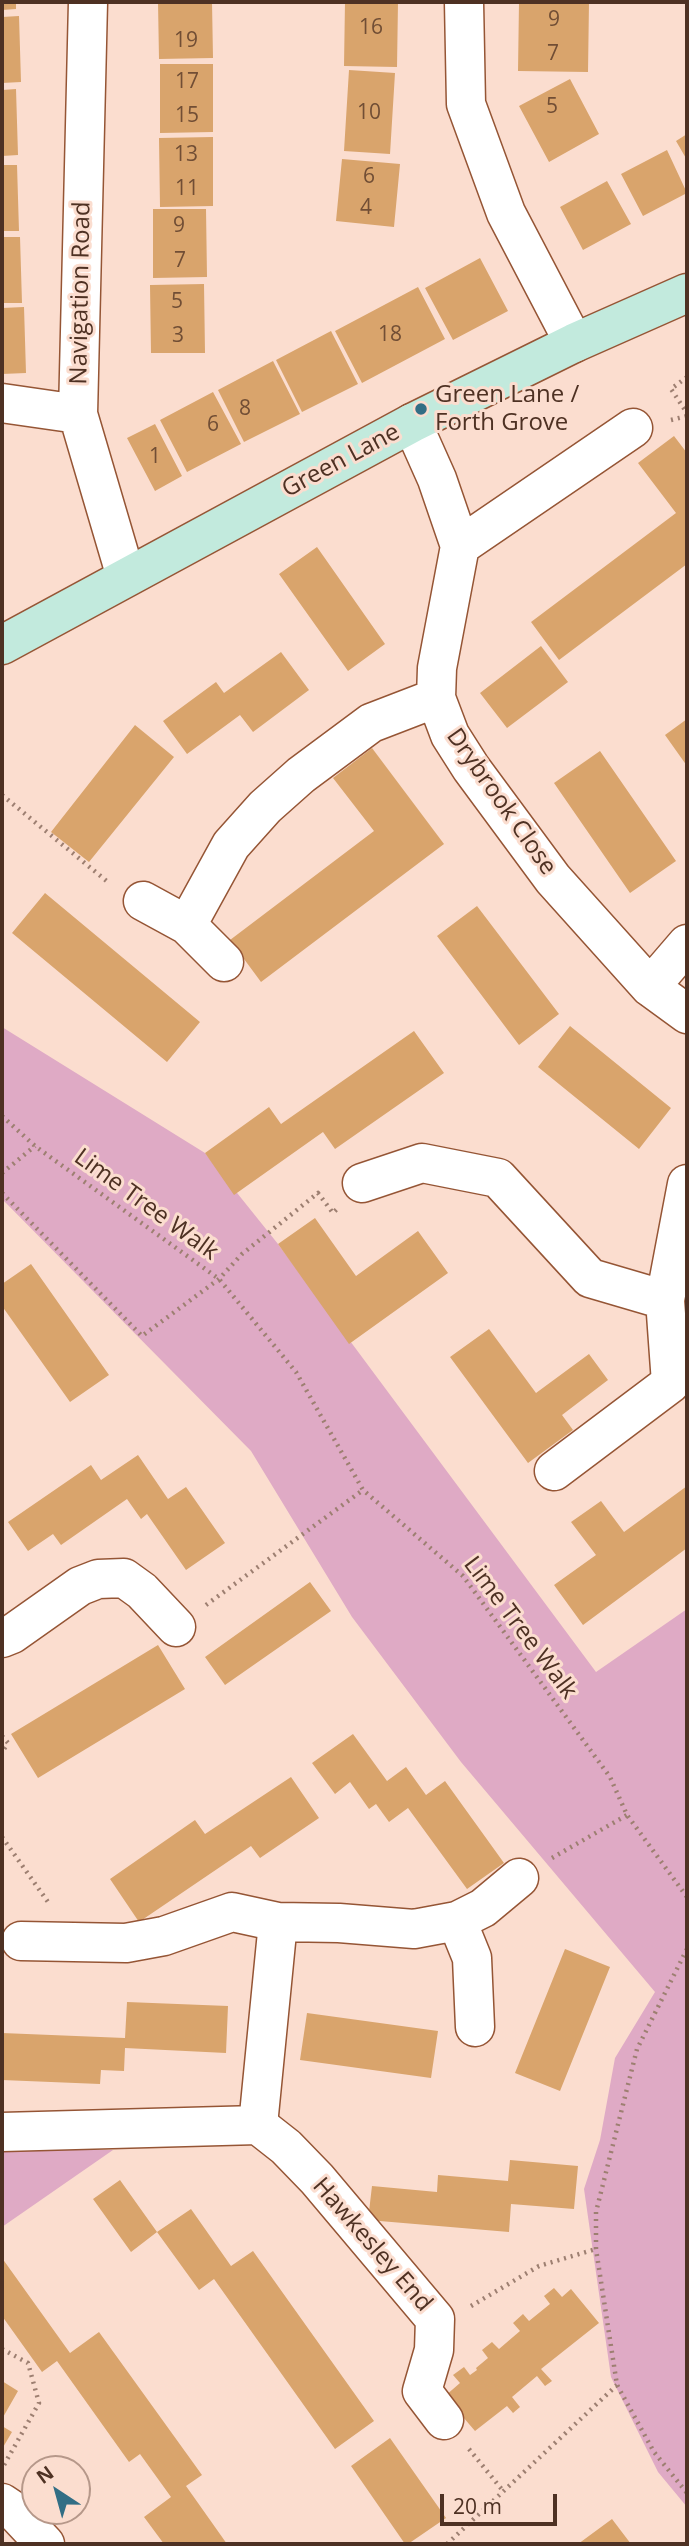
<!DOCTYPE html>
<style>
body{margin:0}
#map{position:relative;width:689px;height:2546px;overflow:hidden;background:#fbddcf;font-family:"Open Sans",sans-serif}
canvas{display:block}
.frame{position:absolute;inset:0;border:4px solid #4e3123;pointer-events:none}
.north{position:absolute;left:21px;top:2455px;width:70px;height:70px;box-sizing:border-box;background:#fbddcf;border:2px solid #b6988a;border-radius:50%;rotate:324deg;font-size:19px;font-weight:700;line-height:28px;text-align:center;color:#4e3123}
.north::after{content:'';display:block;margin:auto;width:24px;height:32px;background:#326e85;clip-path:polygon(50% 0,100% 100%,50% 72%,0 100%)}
.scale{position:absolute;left:440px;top:2494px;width:117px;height:32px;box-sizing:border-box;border:4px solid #4e3123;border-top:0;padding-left:9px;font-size:21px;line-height:24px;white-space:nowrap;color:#4e3123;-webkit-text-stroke:5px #fbddcf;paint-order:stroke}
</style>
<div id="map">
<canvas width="689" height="2546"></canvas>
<div class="frame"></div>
<div class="north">N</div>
<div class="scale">20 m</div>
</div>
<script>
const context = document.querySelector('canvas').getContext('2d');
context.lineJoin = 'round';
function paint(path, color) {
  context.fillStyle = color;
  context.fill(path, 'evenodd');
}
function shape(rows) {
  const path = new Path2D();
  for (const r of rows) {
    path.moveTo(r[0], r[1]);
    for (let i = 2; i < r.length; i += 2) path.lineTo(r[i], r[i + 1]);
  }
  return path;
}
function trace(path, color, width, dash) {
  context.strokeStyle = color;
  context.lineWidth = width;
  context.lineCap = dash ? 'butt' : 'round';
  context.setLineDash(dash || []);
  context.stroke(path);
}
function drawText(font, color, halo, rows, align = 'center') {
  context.font = font + ' "Open Sans",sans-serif';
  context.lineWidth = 6;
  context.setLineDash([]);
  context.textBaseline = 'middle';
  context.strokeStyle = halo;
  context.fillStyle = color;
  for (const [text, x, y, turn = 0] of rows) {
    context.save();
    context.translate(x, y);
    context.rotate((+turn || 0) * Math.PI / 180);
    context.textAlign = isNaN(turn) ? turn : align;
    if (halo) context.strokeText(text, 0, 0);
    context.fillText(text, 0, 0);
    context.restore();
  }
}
paint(shape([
 [2,1027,205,1153,278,1244,596,1672,687,1609,687,2507,658,2472,611,2377,584,2189,600,2140,615,2058,655,1992,461,1762,352,1617,251,1451,2,1199],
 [2,2149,113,2150,2,2227]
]), '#dfaac5');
paint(shape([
 [2,2,16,2,16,9,2,10],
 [158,2,212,2,213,58,159,59],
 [345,2,398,2,397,67,344,66],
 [519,2,589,2,588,72,518,71],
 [19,16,21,82,2,83,2,17],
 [160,64,213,64,213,132,160,133],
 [349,70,395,73,390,154,344,151],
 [570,79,599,134,549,162,519,106],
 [16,89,18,155,2,156,2,90],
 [687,134,687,160,676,141],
 [213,137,213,206,160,207,159,138],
 [667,150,687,193,643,216,621,174],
 [342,159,400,164,394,227,336,221],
 [2,165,17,165,19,231,2,231],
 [607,181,631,224,583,250,560,207],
 [153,209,206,209,207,277,153,278],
 [2,237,20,237,22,303,2,303],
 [480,258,508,311,453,340,425,288],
 [204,284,205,353,151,353,150,285],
 [418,287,445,339,362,383,335,331],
 [24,307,26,373,2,374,2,308],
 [331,331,358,384,302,412,276,360],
 [273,361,300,414,244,442,218,390],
 [213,392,241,444,187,472,160,420],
 [155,424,182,476,155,491,127,438],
 [674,436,687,453,687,564,559,660,531,622,676,513,638,463],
 [317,547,385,644,348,671,279,574],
 [541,646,568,682,507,728,480,693],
 [281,652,309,690,253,732,240,715,187,754,163,721,216,682,224,693],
 [687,719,687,766,665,735],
 [135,725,174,757,89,862,51,832],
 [372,748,444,844,261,982,230,940,374,831,333,778],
 [600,751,676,861,630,893,554,783],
 [45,893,200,1022,167,1062,12,933],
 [477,906,559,1014,519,1045,437,936],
 [570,1026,671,1108,639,1149,538,1067],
 [414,1031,444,1073,335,1149,323,1132,234,1195,205,1153,269,1107,281,1124],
 [315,1218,356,1276,418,1231,448,1273,349,1344,278,1244],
 [31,1264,109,1375,70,1402,2,1306,2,1284],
 [489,1329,536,1393,589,1354,608,1380,562,1415,573,1430,528,1463,450,1357],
 [138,1455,168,1499,186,1487,225,1543,186,1570,147,1514,141,1519,127,1499,61,1545,53,1534,28,1551,8,1522,91,1465,101,1480],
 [687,1486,687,1548,583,1625,554,1585,596,1555,571,1522,601,1501,624,1532],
 [310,1582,331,1611,225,1685,205,1657],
 [158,1645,185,1689,38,1778,11,1734],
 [353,1734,387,1781,406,1767,426,1795,445,1781,504,1863,467,1889,408,1808,389,1822,376,1804,369,1809,350,1782,335,1794,312,1763],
 [291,1777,319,1818,260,1858,251,1846,139,1922,110,1879,195,1820,205,1834],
 [565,1949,610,1967,560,2091,515,2073],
 [127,2002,228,2006,226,2053,125,2048,124,2071,101,2070,100,2084,2,2080,2,2033,125,2038],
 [307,2013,438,2031,431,2078,300,2060],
 [510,2160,578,2166,574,2209,511,2204,509,2232,368,2220,372,2186,437,2192,438,2175,508,2181],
 [120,2180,157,2232,131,2252,93,2199],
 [191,2209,231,2266,253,2251,374,2421,335,2449,214,2279,199,2290,157,2232],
 [2,2258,70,2353,99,2332,202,2475,186,2486,227,2544,164,2544,144,2517,171,2497,140,2454,129,2462,57,2361,42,2372,2,2316],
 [554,2288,562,2297,571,2289,599,2323,541,2369,552,2381,545,2386,537,2376,512,2397,520,2407,513,2413,507,2406,475,2431,445,2396,460,2383,453,2375,464,2367,470,2375,477,2370,476,2368,488,2358,482,2350,492,2342,499,2349,520,2331,513,2323,523,2314,529,2321,550,2304,544,2296],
 [2,2381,18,2391,2,2419],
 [2,2426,12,2432,2,2449],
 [390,2438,446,2518,408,2544,405,2544,351,2466],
 [612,2519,631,2544,578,2544]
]), '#d9a46c');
const street = shape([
 [88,2,78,414,126,577],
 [464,2,466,104,506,213,574,343],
 [2,403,78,414],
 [412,423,437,479,460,546,437,668,436,698,450,735,471,768,553,879,650,987,687,1014],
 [460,546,633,428],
 [143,901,187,925,224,962],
 [187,925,231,845,265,807,301,775,371,723,436,698],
 [650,987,687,944],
 [362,1183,422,1163,498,1178,590,1278,665,1300],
 [554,1471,671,1383,665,1300,687,1184],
 [2,1638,12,1634,80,1586,98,1579,124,1578,142,1591,176,1627],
 [457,1921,472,1958,475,2027],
 [21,1941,126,1943,164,1936,232,1912,278,1922],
 [258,2125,278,1922,339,1923,414,1929,457,1921,483,1908,519,1878],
 [2,2132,258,2125,286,2147,317,2179,435,2319,434,2350,422,2391,444,2420],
 [2,2503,14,2511,45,2544]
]);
const secondary = shape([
 [2,645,412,423,574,343,687,293]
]);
trace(street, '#955535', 41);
trace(secondary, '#955535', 41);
trace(shape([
 [687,377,671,389,687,413],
 [671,420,687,416],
 [2,795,109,883],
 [2,1116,35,1146,219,1279,296,1372,363,1490,463,1576,610,1777,627,1815,687,1897],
 [2,1173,35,1146],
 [2,1193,142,1336,219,1279,242,1254,318,1193,333,1213,337,1209],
 [206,1605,363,1490],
 [2,1736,8,1743,2,1752],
 [2,1837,48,1902],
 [552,1858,627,1815],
 [687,1949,637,2049,596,2212,596,2249,617,2385,654,2452,687,2493],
 [471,2306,539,2266,596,2249],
 [2,2349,28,2363,39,2403,4,2465],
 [469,2449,504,2492],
 [447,2544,617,2385]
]), '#9d7f71', 4.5, [2, 5]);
trace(street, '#fff', 38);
trace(secondary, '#c2eadd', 38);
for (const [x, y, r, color] of [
 [421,409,7,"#326e85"]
]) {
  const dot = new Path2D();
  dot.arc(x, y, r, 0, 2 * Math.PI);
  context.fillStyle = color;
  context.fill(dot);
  trace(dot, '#fbddcf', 2.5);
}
drawText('21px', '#714e35', null, [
 ["9",554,20],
 ["16",371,28],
 ["19",186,41],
 ["7",553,54],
 ["17",187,82],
 ["5",552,107],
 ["10",369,113],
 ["15",187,116],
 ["13",186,155],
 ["6",369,177],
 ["11",187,189],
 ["4",366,208],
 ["9",179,226],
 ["7",180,261],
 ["5",177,302],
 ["18",390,335],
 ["3",178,336],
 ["8",245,409],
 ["6",213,425],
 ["1",155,457]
]);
drawText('24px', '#4e3123', '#fbddcf', [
 ["Navigation Road",81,293,-89],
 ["Green Lane",341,461,-28],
 ["Drybrook Close",501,802,55],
 ["Lime Tree Walk",146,1205,36],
 ["Lime Tree Walk",520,1628,53],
 ["Hawkesley End",372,2245,49]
]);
drawText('24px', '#4e3123', '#fbddcf', [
 ["Green Lane /",435,395],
 ["Forth Grove",435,423]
], 'left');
</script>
